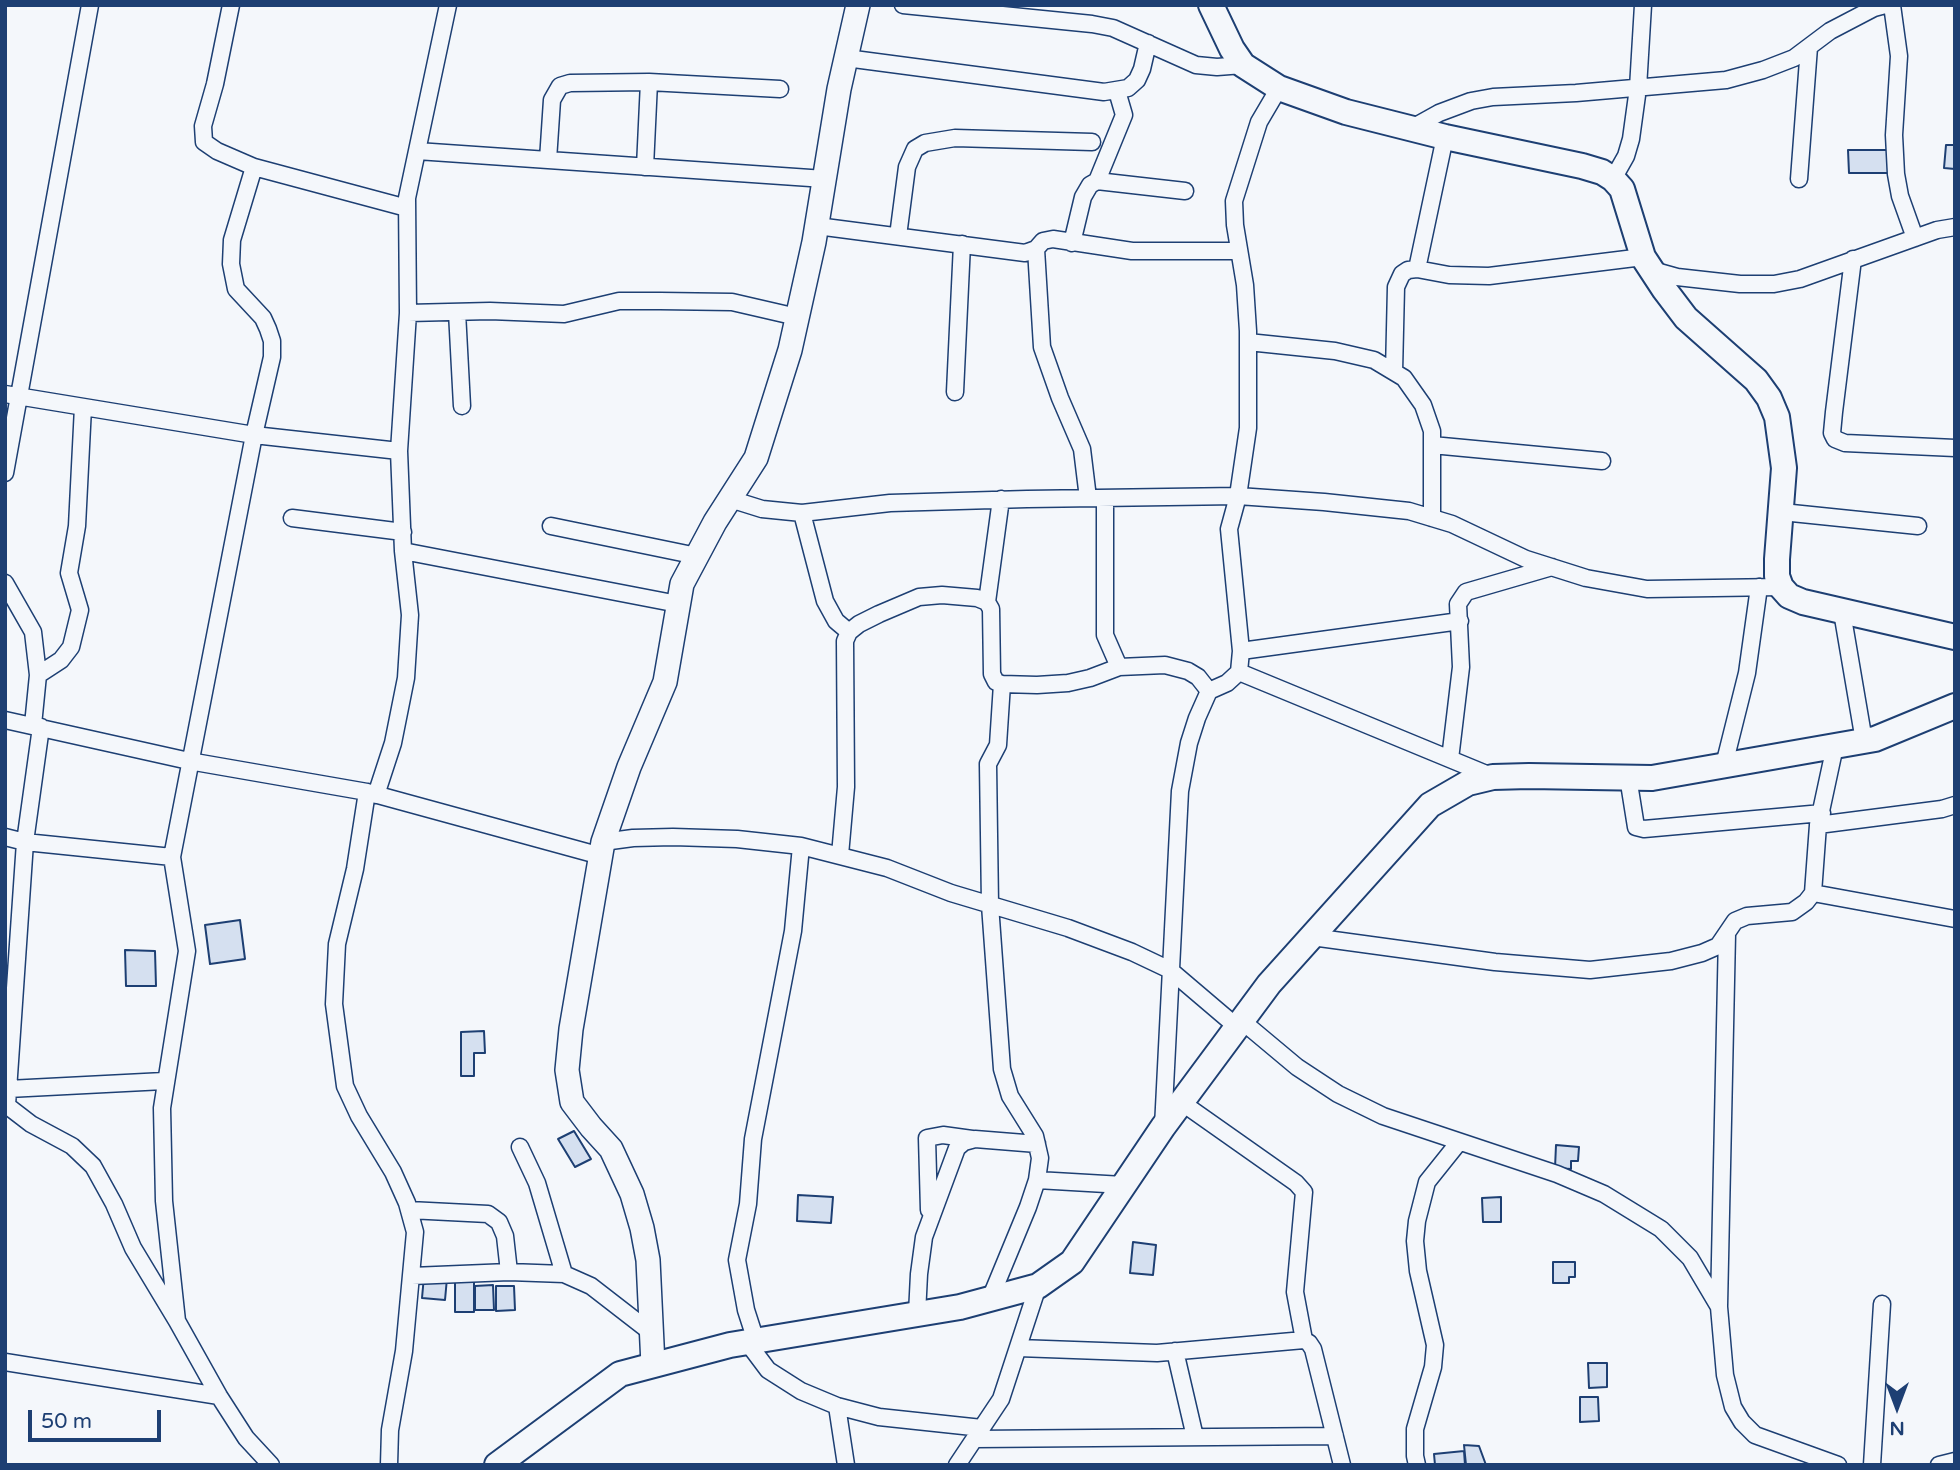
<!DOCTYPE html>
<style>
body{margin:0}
#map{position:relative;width:1960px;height:1470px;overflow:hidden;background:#f4f7fb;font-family:"Varela Round",sans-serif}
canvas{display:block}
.frame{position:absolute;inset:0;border:7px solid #1d3f73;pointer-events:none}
.north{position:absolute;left:1862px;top:1372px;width:70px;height:70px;-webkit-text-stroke:5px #f4f7fb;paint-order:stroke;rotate:180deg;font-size:19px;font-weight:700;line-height:28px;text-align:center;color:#1d3f73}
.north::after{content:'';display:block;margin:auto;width:24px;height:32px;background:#1d3f73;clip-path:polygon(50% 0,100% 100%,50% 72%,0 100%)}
.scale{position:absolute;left:28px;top:1410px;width:133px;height:32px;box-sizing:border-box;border:4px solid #1d3f73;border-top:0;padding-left:9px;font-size:21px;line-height:24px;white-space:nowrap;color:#1d3f73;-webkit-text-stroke:5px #f4f7fb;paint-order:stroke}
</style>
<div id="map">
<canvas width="1960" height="1470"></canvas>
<div class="frame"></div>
<div class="north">N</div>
<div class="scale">50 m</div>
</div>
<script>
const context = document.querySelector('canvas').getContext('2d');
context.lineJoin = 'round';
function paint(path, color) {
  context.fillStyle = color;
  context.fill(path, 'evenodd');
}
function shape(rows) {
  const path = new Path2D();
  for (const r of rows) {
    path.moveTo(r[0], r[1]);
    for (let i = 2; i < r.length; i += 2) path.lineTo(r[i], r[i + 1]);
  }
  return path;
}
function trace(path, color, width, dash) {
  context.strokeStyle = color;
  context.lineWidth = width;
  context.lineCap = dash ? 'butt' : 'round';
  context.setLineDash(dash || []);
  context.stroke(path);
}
const building = shape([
 [1946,145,1955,145,1955,169,1944,168,1946,145],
 [1848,150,1891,150,1892,173,1849,173,1848,150],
 [240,920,245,959,210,964,205,925,240,920],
 [125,950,155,951,156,986,126,986,125,950],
 [484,1031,485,1053,474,1053,474,1076,461,1076,461,1032,484,1031],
 [574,1131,591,1159,575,1167,558,1139,574,1131],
 [1556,1145,1579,1147,1578,1161,1571,1161,1571,1169,1555,1168,1556,1145],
 [798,1195,833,1197,831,1223,797,1221,798,1195],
 [1501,1197,1501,1222,1483,1222,1482,1198,1501,1197],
 [1133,1242,1156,1245,1153,1275,1130,1273,1133,1242],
 [1553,1262,1575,1262,1575,1277,1569,1277,1569,1283,1553,1283,1553,1262],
 [424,1276,447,1278,445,1300,422,1298,424,1276],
 [455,1279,474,1279,474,1312,455,1312,455,1279],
 [493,1285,494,1310,475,1310,475,1286,493,1285],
 [496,1286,514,1286,515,1310,496,1311,496,1286],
 [1588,1363,1607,1363,1607,1387,1589,1388,1588,1363],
 [1580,1397,1598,1397,1599,1421,1580,1422,1580,1397],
 [1464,1445,1479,1446,1486,1465,1466,1465,1464,1445],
 [1464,1451,1465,1465,1435,1465,1434,1454,1464,1451]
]);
paint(building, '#d5e0f0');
trace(building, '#1d3f73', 2);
const street = shape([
 [231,5,215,84,203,126,204,142,217,151,254,167,407,208],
 [903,5,1092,24,1113,28,1196,65,1217,67,1243,65],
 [1892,5,1899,56,1894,135,1896,174,1900,196,1915,238],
 [846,58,1104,92,1128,88,1137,80,1142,69,1148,43],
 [1412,128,1439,113,1471,101,1493,97,1576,93,1726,80,1763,70,1794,58,1830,31,1874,8,1885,5],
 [417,151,825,179],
 [548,160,552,100,560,86,570,83,649,82,780,89],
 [645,167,649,82],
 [1613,179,1626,156,1631,139,1638,88,1643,5],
 [1799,179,1809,47],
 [1097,181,1124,115,1117,91],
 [817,226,1025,253,1036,249,1043,241,1053,239,1132,251,1238,251],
 [898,236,907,167,915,149,925,143,955,138,1092,142],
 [1072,243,1083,197,1090,185,1097,181,1185,191],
 [1036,249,1042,347,1060,398,1082,449,1088,498],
 [1853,259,1834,412,1832,433,1835,439,1845,443,1955,448],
 [1417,269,1445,137],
 [1652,270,1677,277,1740,284,1774,284,1800,279,1937,230,1955,227],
 [457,312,462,406],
 [408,313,490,311,564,314,619,301,660,301,732,302,797,317],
 [1248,342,1335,351,1374,360,1404,378,1423,405,1432,431,1432,518],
 [1394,372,1396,287,1402,274,1408,270,1417,269,1449,275,1489,276,1643,257],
 [955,392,962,244],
 [5,394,254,435,399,451],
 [1432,445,1602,461],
 [5,473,90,5],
 [1105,498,1105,635,1119,667],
 [730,499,762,509,802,513,890,503,1027,499,1238,496,1324,502,1409,511,1452,524,1526,559,1586,578,1647,589,1781,587],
 [1782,512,1918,526],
 [802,513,825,601,836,621,849,632],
 [292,518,403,532],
 [551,526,697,556],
 [403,551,678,604],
 [5,583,33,632,38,675,33,725],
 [987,602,1001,499],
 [1842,612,1864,741],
 [1241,651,1460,621],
 [1239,672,1491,776],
 [38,675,61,660,71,647,80,610,69,573,77,526,83,407],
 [5,720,189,761,367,792,601,856],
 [1450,759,1461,667,1458,604,1466,592,1552,567],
 [1724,765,1747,673,1759,587],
 [1628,777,1636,827,1644,829,1822,813],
 [367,792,355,869,337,944,334,1004,345,1086,359,1116,393,1172,407,1203,415,1232,404,1351,390,1430,389,1465],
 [376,795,393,743,406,678,410,615,403,551,399,451,408,313,407,198,448,5],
 [1818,825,1942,809,1955,805],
 [5,837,25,842,172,857],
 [603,842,633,838,673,837,737,839,801,846,887,868,951,893,1068,928,1132,952,1170,970,1237,1027],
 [840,855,846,787,845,641,849,632,859,624,879,614,919,597,942,595,977,598,987,602,991,609,992,674,996,682,1002,684,1037,685,1068,683,1090,678,1119,667,1165,665,1188,671,1198,677,1209,691],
 [1813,893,1955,919],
 [1312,937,1495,962,1590,970,1671,961,1702,953,1718,946,1735,921,1747,916,1792,912,1806,902,1813,893,1818,825,1835,746],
 [1242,1021,1297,1067,1338,1094,1383,1116,1557,1174,1604,1194,1661,1229,1690,1258,1719,1307,1725,1375,1733,1407,1742,1422,1755,1435,1838,1465],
 [8,1089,164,1081],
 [1181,1102,1296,1183,1304,1192,1295,1292,1304,1340],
 [5,1104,31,1124,72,1146,93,1166,114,1204,133,1248,177,1321,219,1396,246,1438,271,1465],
 [7,1105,25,842,41,727],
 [1163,1127,1180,791,1189,743,1197,718,1209,691,1227,683,1239,672,1241,651,1229,529,1238,496,1248,428,1248,331,1245,285,1235,225,1234,201,1259,122,1279,88],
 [520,1147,537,1183,564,1274],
 [1037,1180,1123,1185],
 [409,1210,488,1214,499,1222,505,1236,509,1272],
 [929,1210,927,1138,943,1135,972,1139],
 [412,1276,509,1272,564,1274,591,1286,653,1334],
 [990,1299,1028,1207,1037,1180,1040,1158,1035,1136,1010,1096,1002,1069,990,905,988,764,998,745,1002,684],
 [1719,1306,1727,934],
 [917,1314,919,1274,924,1237,957,1148,964,1142,975,1139,1037,1144],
 [177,1321,164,1201,162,1108,187,951,172,857,254,435,272,357,272,341,268,329,263,318,236,289,231,264,232,240,254,167],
 [756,1341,746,1310,737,1260,748,1204,753,1139,793,931,801,846],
 [747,1342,768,1370,801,1391,837,1406,879,1417,982,1428],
 [1018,1348,1157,1353,1304,1340,1309,1343,1313,1349,1342,1465],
 [1175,1351,1195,1437],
 [5,1362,219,1396],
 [837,1406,846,1465],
 [975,1439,1335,1436],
 [957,1465,1001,1399,1038,1286],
 [1417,1465,1415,1456,1415,1429,1433,1367,1435,1345,1418,1271,1415,1241,1417,1221,1427,1182,1459,1142],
 [1872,1465,1882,1304],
 [1939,1465,1955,1461]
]);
const secondary = shape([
 [653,1365,648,1260,642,1228,632,1194,611,1149,591,1127,572,1102,567,1070,571,1029,603,842,629,767,665,682,682,584,715,522,756,458,790,350,814,242,839,89,858,5]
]);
const primary = shape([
 [1211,5,1232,49,1243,65,1279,88,1346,112,1445,137,1582,166,1602,172,1613,179,1622,189,1643,257,1664,289,1686,318,1756,380,1769,398,1777,417,1784,468,1777,559,1777,576,1781,587,1789,596,1803,602,1955,637],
 [497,1465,620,1374,730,1345,960,1307,1038,1286,1072,1262,1163,1127,1269,984,1430,805,1468,783,1493,777,1529,776,1652,778,1875,739,1955,706]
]);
trace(street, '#1d3f73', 19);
trace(secondary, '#1d3f73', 26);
trace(primary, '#1d3f73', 28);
trace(street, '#f4f7fb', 16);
trace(secondary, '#f4f7fb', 23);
trace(primary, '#f4f7fb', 24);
</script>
